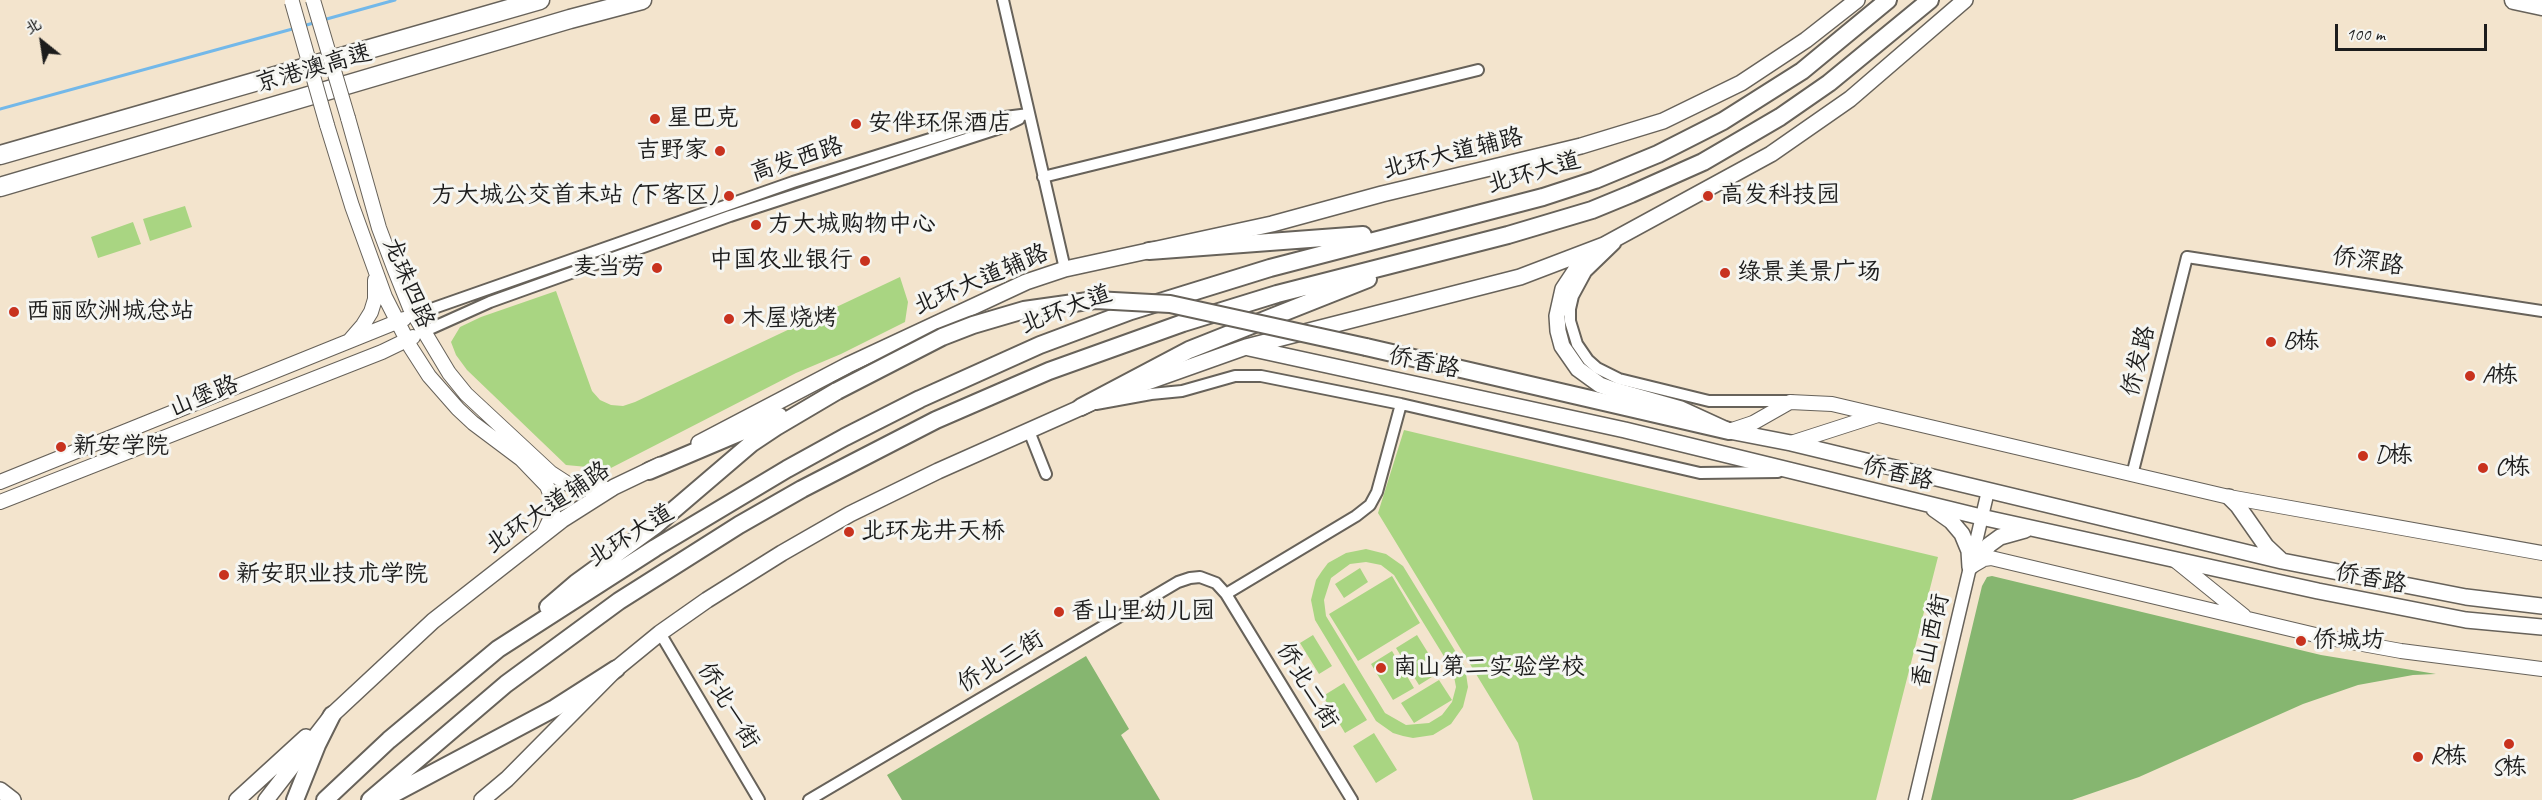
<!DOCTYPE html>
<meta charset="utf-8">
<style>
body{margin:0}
#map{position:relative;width:2542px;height:800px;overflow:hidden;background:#f3e4cd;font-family:Caveat,"LXGW WenKai TC",sans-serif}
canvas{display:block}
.north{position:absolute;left:12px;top:12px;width:60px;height:60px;-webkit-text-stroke:4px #f6f6f2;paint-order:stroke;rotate:330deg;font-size:16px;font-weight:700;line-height:24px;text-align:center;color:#1c1c1c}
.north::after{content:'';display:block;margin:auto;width:21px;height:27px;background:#1c1c1c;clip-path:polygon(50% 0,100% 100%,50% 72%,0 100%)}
.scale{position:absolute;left:2335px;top:24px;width:152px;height:27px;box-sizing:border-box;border:3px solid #1c1c1c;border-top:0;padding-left:8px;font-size:18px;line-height:21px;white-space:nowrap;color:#1c1c1c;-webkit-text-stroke:4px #f6f6f2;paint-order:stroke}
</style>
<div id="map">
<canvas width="2542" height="800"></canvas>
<div class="north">北</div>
<div class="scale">100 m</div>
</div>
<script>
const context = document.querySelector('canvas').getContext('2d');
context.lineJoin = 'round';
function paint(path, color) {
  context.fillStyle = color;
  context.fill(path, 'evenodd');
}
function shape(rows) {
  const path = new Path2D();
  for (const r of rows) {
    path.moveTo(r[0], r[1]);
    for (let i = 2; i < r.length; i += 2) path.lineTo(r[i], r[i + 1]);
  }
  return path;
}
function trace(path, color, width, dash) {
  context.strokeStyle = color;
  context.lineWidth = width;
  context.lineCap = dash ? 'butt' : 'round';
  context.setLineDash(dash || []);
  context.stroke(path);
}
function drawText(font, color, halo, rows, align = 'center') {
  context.font = font + ' Caveat,"LXGW WenKai TC",sans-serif';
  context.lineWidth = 6;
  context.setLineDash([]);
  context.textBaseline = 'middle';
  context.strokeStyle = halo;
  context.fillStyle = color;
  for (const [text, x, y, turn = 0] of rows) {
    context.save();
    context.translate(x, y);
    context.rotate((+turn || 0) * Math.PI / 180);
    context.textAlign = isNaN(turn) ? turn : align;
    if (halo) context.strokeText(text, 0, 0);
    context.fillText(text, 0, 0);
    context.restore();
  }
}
paint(shape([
 [185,206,192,227,150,241,143,219],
 [133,222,141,244,98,258,91,237],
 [900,277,908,302,905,322,841,354,796,373,609,469,566,465,467,370,456,355,451,342,460,327,481,317,556,291,592,391,600,400,611,405,623,406,635,402],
 [1404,430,1938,557,1876,800,1533,800,1518,743,1378,513],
 [1366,549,1386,554,1403,566,1465,667,1468,687,1463,707,1451,724,1433,735,1413,738,1403,736,1393,733,1376,721,1315,620,1311,600,1316,580,1322,571,1328,563,1346,553],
 [1366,562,1381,565,1394,575,1453,671,1456,687,1452,702,1442,715,1429,723,1406,725,1385,713,1326,616,1324,600,1331,578,1350,564],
 [1360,568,1368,582,1344,598,1335,584],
 [1392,576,1420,623,1358,661,1329,614],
 [1313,635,1332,666,1319,674,1300,643],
 [1417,635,1440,672,1419,685,1396,648],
 [1392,651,1414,688,1393,700,1371,664],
 [1439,680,1452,700,1414,723,1401,703],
 [1344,683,1367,720,1345,733,1323,696],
 [1374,733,1397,770,1376,783,1353,746]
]), '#a9d582');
paint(shape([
 [1992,576,2321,655,2436,674,2413,675,2358,685,2303,704,2139,777,2072,800,1931,800,1982,586,1987,577],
 [1086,656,1129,729,1121,735,1160,800,902,800,887,775]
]), '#86b670');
trace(shape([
 [323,20,395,0],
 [303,26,317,22],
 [0,109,296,28]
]), '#73b8e9', 3);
const minor = shape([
 [1003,0,1065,269],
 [1043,177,1478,70],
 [1615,244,1586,272,1573,296,1570,309,1570,321,1577,344,1588,360,1597,368,1619,379,1709,401,1791,401],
 [414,315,793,182,997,118,1029,114],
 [423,332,490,302,730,216,1000,128,1019,119],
 [1096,404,1151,394,1182,391,1235,376,1261,376,1401,404,1700,473,1778,472],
 [1029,431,1046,474],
 [2132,475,2187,257,2542,311],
 [1226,594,1356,516,1370,505,1377,492,1401,404],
 [660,633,759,800],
 [809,800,1178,582,1190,578,1200,577,1216,583,1226,594,1352,800]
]);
const tertiary = shape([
 [1915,800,1988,491]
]);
const secondary = shape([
 [348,118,379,228,394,268,410,308,449,373,466,394,551,473,568,484,582,489,611,489],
 [327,125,352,206,385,297,411,348,429,376,458,409,473,423,521,459,547,486,552,499,553,513,543,534],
 [350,340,363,325,371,312,375,299,375,280],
 [1729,431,1753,423,1790,402,1832,404,2229,497,2542,553],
 [1791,443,1878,415],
 [0,482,404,319],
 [0,502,382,352,413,337],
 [2176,561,2244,616],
 [1972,566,1984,559,1991,558,2324,637,2401,651,2542,669]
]);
const primary = shape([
 [1592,256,1577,268,1563,289,1557,316,1558,331,1562,346,1578,369,1600,385,1614,390,1681,409,1729,431,1791,443,2282,561,2466,597,2542,606],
 [1249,348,1625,430,1981,517,2318,591,2466,620,2542,627],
 [1125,390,1246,347,1520,277,1604,245,1771,154,1850,99,1965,0],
 [699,443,848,365,1026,282,1065,269,1272,224,1382,194,1581,146,1663,121,1741,83,1806,40,1857,0],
 [2229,497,2238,506,2266,546,2282,561],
 [1934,509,1951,521,1962,534,1969,551,1970,567],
 [1970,567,1989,545,2000,537,2025,530],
 [0,790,13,800],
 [237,800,306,737],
 [266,800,332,715,433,621,562,520,614,487,660,465],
 [482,800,507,779,616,669,660,633,707,600,782,553,850,514,938,471,1091,403]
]);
const trunk = shape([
 [1149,251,1363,235],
 [1366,347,1729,431],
 [1081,407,1189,350,1368,279],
 [649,471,779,416],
 [548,607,576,583,656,525,752,443,776,427,837,391],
 [295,800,317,745,332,715],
 [325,800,389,740,498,649,655,548,787,469,845,437,920,399,1040,345,1131,311,1270,268,1543,197,1595,180,1658,154,1723,121,1802,71,1888,0],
 [370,800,506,684,619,601,739,525,802,489,936,420,1049,371,1183,323,1277,294,1508,235,1592,210,1631,194,1703,162,1780,117,1829,83,1930,0],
 [382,800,555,708,616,669]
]);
const motorway = shape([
 [2514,0,2542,6],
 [0,155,540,0],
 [0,187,570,19,642,0]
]);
trace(minor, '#67625a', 14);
trace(tertiary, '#67625a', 15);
trace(secondary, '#67625a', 16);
trace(primary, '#67625a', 18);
trace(trunk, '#67625a', 20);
trace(motorway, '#67625a', 21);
trace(minor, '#fff', 10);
trace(tertiary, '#fff', 12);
trace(secondary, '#fff', 14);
trace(primary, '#fff', 15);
trace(trunk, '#fff', 16);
trace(motorway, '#fff', 18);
const secondaryBridge = shape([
 [313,0,348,118],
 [292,2,327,125]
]);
const trunkBridge = shape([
 [837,391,942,337,973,325,1024,310,1095,300,1170,304,1366,347]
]);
trace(secondaryBridge, '#67625a', 16, []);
trace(trunkBridge, '#67625a', 20, []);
trace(secondaryBridge, '#fff', 14);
trace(trunkBridge, '#fff', 16);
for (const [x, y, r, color] of [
 [655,119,6,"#c8321e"],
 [856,124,6,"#c8321e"],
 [720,151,6,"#c8321e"],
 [729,196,6,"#c8321e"],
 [1708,196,6,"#c8321e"],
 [756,225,6,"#c8321e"],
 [865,261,6,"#c8321e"],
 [657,268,6,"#c8321e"],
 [1725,273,6,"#c8321e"],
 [14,312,6,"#c8321e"],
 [729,319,6,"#c8321e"],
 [2271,342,6,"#c8321e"],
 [2470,376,6,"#c8321e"],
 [61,447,6,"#c8321e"],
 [2363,456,6,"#c8321e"],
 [2483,468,6,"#c8321e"],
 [849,532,6,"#c8321e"],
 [224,575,6,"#c8321e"],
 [1059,612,6,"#c8321e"],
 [2301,641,6,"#c8321e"],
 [1381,668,6,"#c8321e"],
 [2509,744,6,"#c8321e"],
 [2418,757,6,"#c8321e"]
]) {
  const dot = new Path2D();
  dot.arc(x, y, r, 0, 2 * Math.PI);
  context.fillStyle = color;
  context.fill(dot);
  trace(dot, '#f6f6f2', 2);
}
drawText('24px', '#1c1c1c', '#f6f6f2', [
 ["京港澳高速",314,69,-16],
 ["北环大道辅路",1453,154,-14],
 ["高发西路",797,160,-18],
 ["北环大道",1534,173,-16],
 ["侨深路",2368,262,9],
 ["北环大道辅路",981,280,-23],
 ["龙珠四路",408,283,67],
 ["北环大道",1066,310,-21],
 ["侨发路",2139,361,-76],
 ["侨香路",1424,363,12],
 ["山堡路",204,397,-22],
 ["侨香路",1898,474,14],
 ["北环大道辅路",548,508,-34],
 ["北环大道",631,536,-32],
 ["侨香路",2371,579,11],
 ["香山西街",1931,641,-77],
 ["侨北三街",1001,662,-31],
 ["侨北二街",1307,686,59],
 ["侨北一街",728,706,59]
]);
drawText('24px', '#1c1c1c', '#f6f6f2', [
 ["星巴克",667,119],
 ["安伴环保酒店",868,124],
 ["吉野家",708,151,"right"],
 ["方大城公交首末站 (下客区)",717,196,"right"],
 ["高发科技园",1720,196],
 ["方大城购物中心",768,225],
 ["中国农业银行",853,261,"right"],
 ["麦当劳",645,268,"right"],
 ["绿景美景广场",1737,273],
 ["西丽欧洲城总站",26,312],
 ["木屋烧烤",741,319],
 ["B栋",2283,342],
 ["A栋",2482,376],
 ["新安学院",73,447],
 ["D栋",2375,456],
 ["C栋",2495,468],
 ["北环龙井天桥",861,532],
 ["新安职业技术学院",236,575],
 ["香山里幼儿园",1071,612],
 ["侨城坊",2313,641],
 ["南山第二实验学校",1393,668],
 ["R栋",2430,757],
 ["S栋",2509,768,"center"]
], 'left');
</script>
